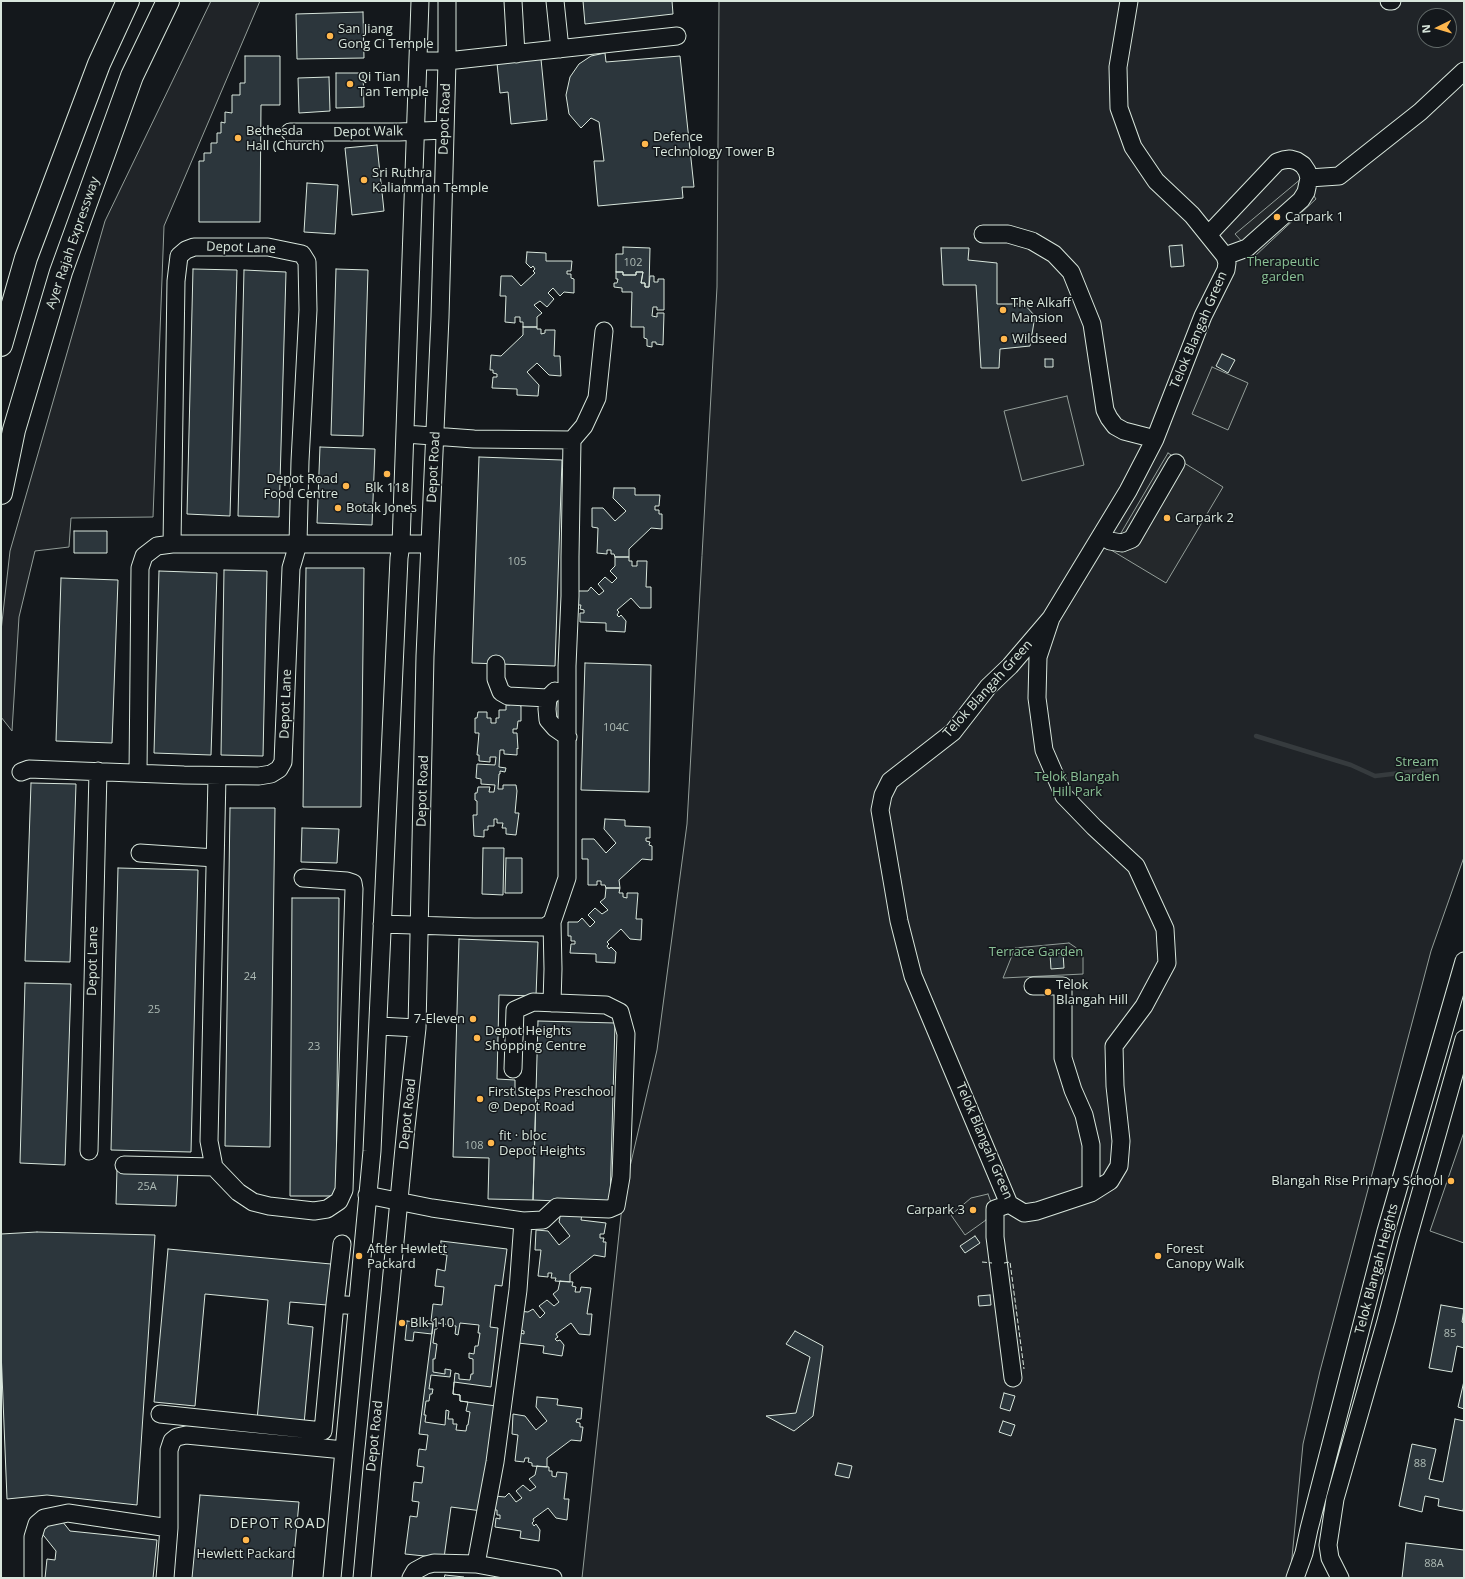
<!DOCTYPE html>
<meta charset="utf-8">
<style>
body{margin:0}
#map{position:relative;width:1465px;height:1579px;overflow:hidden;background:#14181c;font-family:"Open Sans",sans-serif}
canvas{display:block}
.frame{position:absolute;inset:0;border:2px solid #d8e6dc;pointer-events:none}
.north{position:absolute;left:1417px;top:8px;width:40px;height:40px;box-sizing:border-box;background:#14181c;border:1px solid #626a69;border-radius:50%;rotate:265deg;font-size:11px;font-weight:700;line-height:16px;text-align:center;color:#d8e6dc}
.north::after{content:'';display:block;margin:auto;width:14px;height:18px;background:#ffb74d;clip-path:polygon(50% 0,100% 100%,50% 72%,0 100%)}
</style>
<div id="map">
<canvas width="1465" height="1579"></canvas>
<div class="frame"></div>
<div class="north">N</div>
</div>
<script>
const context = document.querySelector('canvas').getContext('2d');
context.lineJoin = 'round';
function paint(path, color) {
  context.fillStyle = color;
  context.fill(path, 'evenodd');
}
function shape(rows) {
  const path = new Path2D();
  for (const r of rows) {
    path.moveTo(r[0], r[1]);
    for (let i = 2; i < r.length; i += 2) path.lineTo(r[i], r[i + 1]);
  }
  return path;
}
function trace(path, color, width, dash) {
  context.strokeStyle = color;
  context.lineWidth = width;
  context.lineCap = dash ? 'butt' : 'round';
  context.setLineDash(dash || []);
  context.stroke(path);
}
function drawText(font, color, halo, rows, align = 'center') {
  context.font = font + ' "Open Sans",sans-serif';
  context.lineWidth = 3;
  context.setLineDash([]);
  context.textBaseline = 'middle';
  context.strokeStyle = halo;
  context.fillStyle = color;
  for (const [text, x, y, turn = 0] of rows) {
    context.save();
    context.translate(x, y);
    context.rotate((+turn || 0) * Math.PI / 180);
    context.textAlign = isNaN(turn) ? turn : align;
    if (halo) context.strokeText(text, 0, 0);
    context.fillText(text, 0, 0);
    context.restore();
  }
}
const green = shape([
 [211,1,260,1,164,226,153,517,71,518,69,547,35,551,19,617,12,731,1,717,1,631,10,551,105,221,211,1],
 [719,1,1464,1,1464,857,1431,951,1320,1371,1303,1444,1290,1578,582,1578,623,1197,657,1050,687,824,717,287,719,1],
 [1425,16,1449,16,1449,40,1425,40,1425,16],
 [1464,1132,1464,1243,1430,1231,1464,1132]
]);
paint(green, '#202428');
trace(green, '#939e99', 1);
const parking = shape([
 [1302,178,1316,199,1255,256,1235,234,1302,178],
 [1212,367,1248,383,1228,430,1192,414,1212,367],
 [1067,396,1084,465,1022,481,1004,411,1067,396],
 [1168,453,1223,487,1166,583,1111,550,1168,453],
 [1069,943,1078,949,1083,957,1083,974,1003,978,1015,948,1069,943],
 [988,1194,992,1205,986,1220,965,1235,951,1215,971,1198,988,1194]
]);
paint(parking, '#24282b');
trace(parking, '#939e99', 1);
trace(shape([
 [1256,736,1351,765,1375,776,1434,769]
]), '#363b3e', 4.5);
const building = shape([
 [583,1,672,1,673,14,585,24,583,1],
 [363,12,364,58,297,59,296,14,363,12],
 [605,53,606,62,680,56,694,187,682,187,683,198,598,206,594,161,604,161,599,122,591,118,581,128,569,114,566,95,570,77,579,64,591,56,605,53],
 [245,56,280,56,280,105,261,105,260,222,199,222,199,161,204,161,204,153,211,153,211,143,217,143,217,133,221,133,221,122,225,123,225,112,232,113,232,95,240,95,240,83,245,83,245,56],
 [541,59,547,120,511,124,508,92,500,93,497,63,541,59],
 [336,73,363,73,364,107,336,108,336,73],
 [329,77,330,111,299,113,298,78,329,77],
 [377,145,384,211,352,215,345,148,377,145],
 [307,183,338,185,335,234,304,232,307,183],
 [1182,245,1184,266,1171,267,1169,246,1182,245],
 [623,247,650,248,649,287,645,287,645,283,641,283,643,272,636,272,636,275,623,275,623,272,616,272,616,254,623,254,623,247],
 [941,248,969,248,968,260,997,263,997,304,1024,304,1035,316,1030,346,1000,349,999,368,981,368,976,285,943,285,941,248],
 [527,252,546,253,546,261,572,261,571,271,567,271,567,274,571,274,571,278,574,279,574,293,564,292,560,296,553,288,548,293,554,299,547,307,540,301,534,305,542,313,537,317,537,327,523,327,523,322,520,322,520,317,515,317,515,323,505,322,506,296,500,296,501,276,512,276,521,286,535,273,533,271,535,269,533,266,531,268,526,263,527,252],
 [193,269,237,270,230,516,187,514,193,269],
 [336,269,368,270,363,436,331,435,336,269],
 [244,270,286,272,279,517,238,516,244,270],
 [616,272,623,272,623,275,636,275,636,272,643,272,641,283,645,283,645,287,649,287,650,276,654,276,654,282,658,282,658,279,664,279,664,310,657,310,657,307,653,307,652,316,657,317,657,313,664,313,663,345,656,344,656,342,652,342,652,347,647,346,647,339,644,338,644,327,631,327,632,292,622,292,622,288,614,287,614,283,617,283,618,279,616,279,616,272],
 [523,327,537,327,537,329,541,329,541,334,545,333,545,330,555,330,554,356,560,356,561,376,549,375,537,363,527,372,539,385,538,396,517,395,517,389,492,388,493,377,497,377,497,374,493,373,493,370,490,370,491,355,501,356,523,335,523,327],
 [1222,354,1235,360,1228,373,1216,366,1222,354],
 [1045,359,1053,359,1053,367,1045,367,1045,359],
 [320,447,375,449,372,525,317,523,320,447],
 [479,457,562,460,555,666,472,663,479,457],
 [614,488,635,488,635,495,660,495,659,506,655,506,655,510,659,510,659,514,662,514,662,529,651,528,629,549,629,557,615,557,614,554,611,554,611,550,607,550,607,554,597,553,598,528,592,527,592,508,603,508,615,521,626,511,613,498,614,488],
 [74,531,107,531,107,553,74,553,74,531],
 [615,557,629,557,629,561,632,561,632,566,637,566,637,561,647,561,646,587,651,587,651,608,640,608,631,598,617,610,619,612,617,615,619,617,621,615,626,621,625,632,606,631,606,623,580,622,580,613,584,613,584,610,580,609,581,605,577,605,578,591,588,591,591,587,599,595,604,591,598,584,605,577,612,583,617,578,610,571,615,566,615,557],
 [306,568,364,568,361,807,303,807,306,568],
 [224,570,267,571,263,756,221,755,224,570],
 [159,571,217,573,211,755,154,753,159,571],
 [61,578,118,580,112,743,56,741,61,578],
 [585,663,651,665,649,792,581,790,585,663],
 [510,700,520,700,520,706,521,706,521,721,518,721,517,729,513,729,513,733,517,733,518,749,517,748,517,755,504,754,504,750,500,750,499,767,506,768,505,772,500,771,500,774,499,774,498,789,503,789,503,785,516,785,517,791,515,813,519,813,516,835,506,834,506,828,502,828,503,823,497,823,497,819,494,819,494,826,488,826,488,830,484,830,484,837,474,836,473,815,477,815,477,801,475,800,475,793,477,793,478,787,490,787,489,792,494,792,495,785,481,784,481,779,476,778,477,764,495,765,496,757,490,757,490,762,479,761,479,755,477,755,479,733,475,733,475,718,477,718,478,712,487,712,487,718,491,718,491,723,496,723,496,718,499,718,499,710,506,710,506,705,510,705,510,700],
 [31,783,76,784,70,962,25,961,31,783],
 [230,808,275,808,270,1147,225,1146,230,808],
 [605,819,625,820,625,826,650,827,650,838,646,838,646,841,650,842,649,845,652,846,652,860,642,859,619,880,620,888,606,888,605,885,601,885,601,881,597,881,597,885,588,885,588,859,582,859,582,839,594,839,606,853,616,843,604,829,605,819],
 [302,828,339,829,337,863,301,862,302,828],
 [483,848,504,848,503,895,482,894,483,848],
 [506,858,522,858,522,893,505,893,506,858],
 [118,868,198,870,191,1152,111,1150,118,868],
 [606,888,620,888,619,893,623,893,623,897,627,898,627,893,638,893,636,919,642,919,641,940,630,939,621,929,607,942,609,944,607,946,609,949,611,947,616,952,615,963,596,962,596,954,570,953,571,944,575,944,575,941,571,941,571,936,568,936,568,922,578,922,582,918,590,927,595,922,588,915,595,908,602,914,608,910,600,902,605,898,606,888],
 [292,898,339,898,336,1196,290,1196,292,898],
 [459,939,538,942,536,996,499,995,497,1079,515,1080,515,1095,536,1095,533,1200,488,1199,489,1158,453,1157,459,939],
 [1063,953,1064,968,1051,969,1050,954,1063,953],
 [25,983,71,984,65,1165,20,1163,25,983],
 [538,1021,615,1023,610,1203,533,1200,538,1021],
 [117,1169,178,1171,176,1206,116,1204,117,1169],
 [561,1212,582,1214,581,1220,606,1223,604,1234,600,1234,600,1238,604,1238,603,1242,606,1242,605,1257,594,1255,570,1274,570,1282,555,1281,556,1278,551,1278,552,1273,548,1273,548,1277,538,1276,541,1250,535,1250,536,1230,548,1231,559,1245,570,1236,559,1222,561,1212],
 [37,1232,155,1235,137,1505,47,1495,7,1499,1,1350,1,1234,37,1232],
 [975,1236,980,1243,965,1253,960,1246,975,1236],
 [441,1241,507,1249,502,1286,495,1285,490,1327,498,1328,491,1387,454,1382,453,1394,460,1395,460,1401,496,1406,482,1511,451,1507,444,1558,405,1554,410,1516,417,1517,419,1502,412,1501,414,1482,422,1483,424,1467,417,1466,419,1449,426,1450,428,1435,419,1434,433,1324,433,1321,431,1321,433,1304,442,1305,444,1287,435,1286,437,1269,445,1271,447,1255,440,1254,441,1241],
 [168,1249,331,1264,327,1305,290,1302,288,1324,313,1327,304,1424,257,1420,268,1300,205,1294,195,1406,154,1402,168,1249],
 [560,1281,573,1282,572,1286,576,1287,575,1292,580,1292,581,1287,591,1288,587,1314,592,1314,590,1335,579,1334,571,1323,556,1334,558,1337,555,1339,557,1341,560,1340,564,1345,562,1356,543,1353,544,1346,518,1343,520,1333,524,1334,524,1331,520,1330,519,1311,528,1312,533,1309,540,1318,545,1313,539,1306,547,1300,554,1306,559,1302,553,1294,558,1290,560,1281],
 [990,1295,991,1305,979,1306,978,1296,990,1295],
 [1441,1305,1464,1309,1462,1322,1464,1323,1464,1348,1457,1346,1452,1372,1429,1368,1441,1305],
 [407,1321,433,1324,432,1334,414,1332,413,1341,405,1340,407,1321],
 [438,1323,456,1326,455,1334,458,1335,460,1323,479,1325,478,1333,480,1333,478,1346,475,1346,474,1354,469,1353,469,1358,473,1359,473,1374,471,1374,470,1380,459,1379,459,1374,455,1373,453,1394,460,1395,460,1401,468,1402,466,1411,470,1412,468,1425,467,1425,466,1431,456,1430,457,1424,453,1424,453,1419,448,1419,449,1411,446,1410,445,1425,425,1422,426,1415,424,1415,426,1401,429,1401,430,1394,432,1394,433,1389,429,1389,431,1375,450,1377,451,1370,445,1369,445,1374,433,1372,433,1359,435,1359,437,1344,433,1343,435,1329,437,1329,438,1323],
 [795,1331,823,1346,813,1416,794,1431,766,1416,796,1413,810,1357,786,1344,795,1331],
 [1464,1381,1464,1409,1458,1407,1464,1381],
 [1004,1393,1015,1396,1010,1411,1000,1408,1004,1393],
 [537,1397,558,1399,557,1405,582,1408,581,1419,577,1419,576,1422,580,1423,580,1427,583,1427,581,1441,571,1440,547,1458,547,1467,532,1466,532,1463,528,1462,529,1458,525,1458,524,1462,515,1461,518,1435,512,1434,513,1414,525,1416,536,1430,547,1421,536,1407,537,1397],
 [1455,1419,1464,1421,1464,1505,1463,1511,1438,1506,1439,1499,1425,1496,1422,1512,1399,1506,1412,1444,1436,1449,1429,1479,1443,1482,1455,1419],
 [1003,1421,1015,1425,1011,1436,999,1432,1003,1421],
 [838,1463,852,1466,849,1478,835,1475,838,1463],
 [537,1466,549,1467,549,1471,552,1471,552,1476,556,1477,557,1472,567,1473,564,1499,569,1499,567,1520,556,1518,548,1508,533,1519,534,1521,532,1523,534,1526,536,1524,540,1530,539,1541,520,1538,521,1531,495,1527,496,1518,500,1519,500,1515,497,1515,497,1510,494,1510,495,1496,505,1497,509,1493,516,1502,522,1498,516,1491,523,1485,530,1491,536,1487,529,1479,535,1475,537,1466],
 [200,1495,299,1502,292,1578,192,1578,200,1495],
 [58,1516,70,1531,157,1540,153,1578,45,1578,47,1559,55,1560,56,1551,40,1531,58,1516],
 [1406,1543,1464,1550,1464,1578,1402,1578,1406,1543],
 [445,1575,464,1577,464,1578,444,1578,445,1575]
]);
paint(building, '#2c363c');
trace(building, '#d8e6dc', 1);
const minor = shape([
 [513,1,516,54],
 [555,1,560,49],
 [1389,1,1392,1],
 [418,61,447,61,677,36],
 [290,132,399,132,445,130],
 [1309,178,1339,176,1420,112,1464,71],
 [983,234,1008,234,1032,241,1054,254,1071,272,1092,324,1105,410,1109,418,1115,426,1124,431,1155,439],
 [1208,235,1277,162,1283,160,1290,159,1297,161,1303,165,1307,171,1309,178,1306,192,1301,200,1247,248,1225,256],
 [405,434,474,439,572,440],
 [1102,536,1110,541,1122,543,1132,539,1176,463],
 [1051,618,1038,657,1037,698,1044,750,1064,796,1094,827,1136,866,1165,929,1167,963,1144,1006,1114,1046,1115,1086,1121,1141,1119,1166,1110,1181,1091,1193,1037,1211,1024,1213,1009,1204,913,976,899,921,880,810,883,795,890,781,953,732,988,687,1010,666,1051,618,1128,491,1155,439,1203,316,1226,270,1227,263,1225,256,1192,215,1156,181,1133,147,1119,108,1118,67,1129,1],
 [496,664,496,679,501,692,508,696,548,698],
 [555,691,548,698,547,709,548,720,555,728,568,737],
 [21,772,29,769,184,775,259,776,271,774,279,769,283,762,291,568,298,544,300,461,308,310,307,262,302,254,268,247,194,247,186,250,179,256,176,281,172,544],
 [138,773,140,568,144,556,157,546,172,544,430,544],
 [217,776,209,1141,214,1167,238,1192,253,1202,269,1206,314,1211,327,1209,339,1201,344,1190,354,889,353,883,347,881,303,878],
 [140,853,215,858],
 [382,924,474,927,545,927,552,922],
 [1033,986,1063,986,1063,1058,1073,1090,1084,1115,1091,1145,1091,1193],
 [552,1003,553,969,552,922,567,878,567,666,570,596,570,557,572,440,584,426,597,398,604,331],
 [379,1026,417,1028],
 [89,1151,98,771],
 [124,1165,214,1167],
 [367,1195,432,1208,523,1221,543,1220,557,1207,609,1209,616,1206,621,1177,626,1034,620,1012,606,1005,533,1002,515,1010,513,1069],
 [1009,1204,995,1209,995,1237,1013,1378],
 [335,1304,342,1244],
 [160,1414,323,1431,335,1304,357,1306],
 [476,1564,495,1462,518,1290,523,1221],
 [33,1578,33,1537,37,1524,44,1518,68,1513,169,1528],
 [165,1578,169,1528,169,1450,172,1441,177,1437,186,1435,344,1450],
 [332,1578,372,1151,399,558,401,544,420,1],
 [362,1578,372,1468,390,1294,406,1127,417,1028,425,656,440,317,447,61,447,1],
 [411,1578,415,1571,426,1565,434,1563,476,1564,553,1578],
 [1295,1578,1304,1553,1309,1529,1386,1231,1464,961],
 [1340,1578,1330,1558,1328,1545,1335,1499,1386,1321,1407,1241,1464,1039]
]);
const highway = shape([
 [1,345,26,258,99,64,128,1],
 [1,493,14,430,61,272,132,76,168,1]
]);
trace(minor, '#d8e6dc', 19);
trace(highway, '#d8e6dc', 24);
trace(minor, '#14181c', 17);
trace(highway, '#14181c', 22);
trace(shape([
 [982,1262,992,1263],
 [1004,1263,1010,1262,1024,1369]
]), '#d8e6dc', 1, [5, 2]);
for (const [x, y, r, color] of [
 [330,36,4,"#ffb74d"],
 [350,84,4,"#ffb74d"],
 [238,138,4,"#ffb74d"],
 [645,144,4,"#ffb74d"],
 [364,180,4,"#ffb74d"],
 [1277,217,4,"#ffb74d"],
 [1003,310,4,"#ffb74d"],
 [1004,339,4,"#ffb74d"],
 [387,474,4,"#ffb74d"],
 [346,486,4,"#ffb74d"],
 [338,508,4,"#ffb74d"],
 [1167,518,4,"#ffb74d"],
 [1048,992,4,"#ffb74d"],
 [473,1019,4,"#ffb74d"],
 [477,1038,4,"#ffb74d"],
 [480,1099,4,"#ffb74d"],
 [491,1143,4,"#ffb74d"],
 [1451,1181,4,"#ffb74d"],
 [973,1210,4,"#ffb74d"],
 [359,1256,4,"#ffb74d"],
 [1158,1256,4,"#ffb74d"],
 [402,1323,4,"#ffb74d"],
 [246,1540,4,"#ffb74d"]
]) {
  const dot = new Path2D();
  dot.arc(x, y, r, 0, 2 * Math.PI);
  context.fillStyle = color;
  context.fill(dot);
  trace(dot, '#14181c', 1.5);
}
drawText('11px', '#adbab4', null, [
 ["102",633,263],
 ["105",517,562],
 ["104C",616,728],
 ["24",250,977],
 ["25",154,1010],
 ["23",314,1047],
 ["108",474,1146],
 ["25A",147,1187],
 ["85",1450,1334],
 ["88",1420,1464],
 ["88A",1434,1564]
]);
drawText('13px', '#d8e6dc', '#14181c', [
 ["San Jiang",338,29],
 ["Gong Ci Temple",338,44],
 ["Qi Tian",358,77],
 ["Tan Temple",358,92],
 ["Bethesda",246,131],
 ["Hall (Church)",246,146],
 ["Defence",653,137],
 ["Technology Tower B",653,152],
 ["Sri Ruthra",372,173],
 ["Kaliamman Temple",372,188],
 ["Carpark 1",1285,217],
 ["The Alkaff",1011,303],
 ["Mansion",1011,318],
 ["Wildseed",1012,339],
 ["Depot Road",338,479,"right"],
 ["Food Centre",338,494,"right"],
 ["Blk 118",387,488,"center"],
 ["Botak Jones",346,508],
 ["Carpark 2",1175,518],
 ["Telok",1056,985],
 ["Blangah Hill",1056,1000],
 ["7-Eleven",465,1019,"right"],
 ["Depot Heights",485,1031],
 ["Shopping Centre",485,1046],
 ["First Steps Preschool",488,1092],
 ["@ Depot Road",488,1107],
 ["fit · bloc",499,1136],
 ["Depot Heights",499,1151],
 ["Blangah Rise Primary School",1443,1181,"right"],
 ["Carpark 3",965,1210,"right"],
 ["After Hewlett",367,1249],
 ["Packard",367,1264],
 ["Forest",1166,1249],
 ["Canopy Walk",1166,1264],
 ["Blk 110",410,1323],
 ["Hewlett Packard",246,1554,"center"]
], 'left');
drawText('13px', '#d8e6dc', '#14181c', [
 ["Depot Road",445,119,-88],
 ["Depot Walk",368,132,-1],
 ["Ayer Rajah Expressway",73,243,-71],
 ["Depot Lane",241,248,2],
 ["Telok Blangah Green",1199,330,-67],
 ["Depot Road",434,467,-87],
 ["Telok Blangah Green",988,689,-48],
 ["Depot Lane",286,704,-88],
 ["Depot Road",423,791,-88],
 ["Depot Lane",93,961,-89],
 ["Depot Road",408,1114,-84],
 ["Telok Blangah Green",984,1141,67],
 ["Telok Blangah Heights",1377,1269,-75],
 ["Depot Road",375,1436,-84]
]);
drawText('13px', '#8ac095', '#14181c', [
 ["Therapeutic",1283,262],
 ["garden",1283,277],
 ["Stream",1417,762],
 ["Garden",1417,777],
 ["Telok Blangah",1077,777],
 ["Hill Park",1077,792],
 ["Terrace Garden",1036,952]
]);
context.letterSpacing = '1px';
drawText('14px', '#d8e6dc', '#14181c', [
 ["DEPOT ROAD",278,1524]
]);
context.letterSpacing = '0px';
</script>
